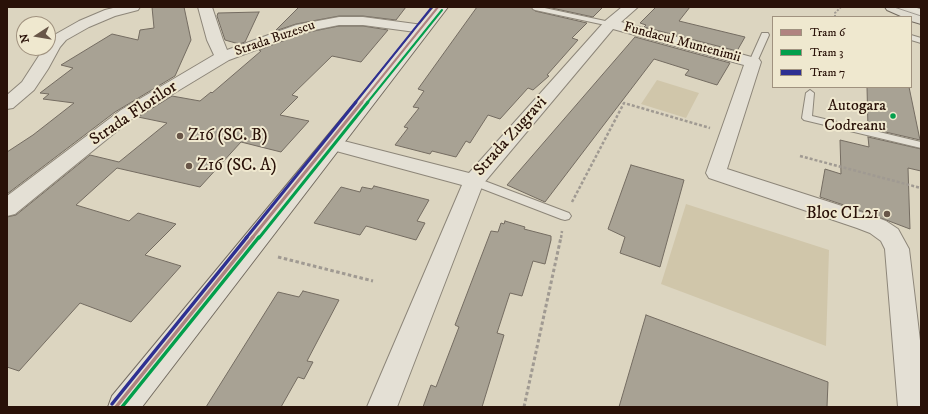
<!DOCTYPE html>
<style>
body{margin:0}
#map{position:relative;width:928px;height:414px;overflow:hidden;background:#dcd5c0;font-family:"IM FELL DW Pica",serif}
canvas{display:block}
.frame{position:absolute;inset:0;border:8px solid #291108;pointer-events:none}
.legend{position:absolute;left:772px;top:16px;width:140px;height:72px;box-sizing:border-box;background:#efe8cf;border:1px solid #a0927f;margin:0;padding:5px 7px;list-style:none;font-size:12px;color:#291108}
.legend li{display:flex;align-items:center;gap:8px;height:20px}
.legend b{width:20px;border:1px solid #a0927f}
.north{position:absolute;left:16px;top:16px;width:40px;height:40px;box-sizing:border-box;background:#efe8cf;border:1px solid #a0927f;border-radius:50%;rotate:258deg;font-size:11px;font-weight:700;line-height:16px;text-align:center;color:#291108}
.north::after{content:'';display:block;margin:auto;width:14px;height:18px;background:#685648;clip-path:polygon(50% 0,100% 100%,50% 72%,0 100%)}
</style>
<div id="map">
<canvas width="928" height="414"></canvas>
<div class="frame"></div>
<ul class="legend">
<li><b style="height:5px;background:#b08380"></b>Tram 6</li>
<li><b style="height:5px;background:#029f4c"></b>Tram 3</li>
<li><b style="height:5px;background:#2e3092"></b>Tram 7</li>
</ul>
<div class="north">N</div>
</div>
<script>
const context = document.querySelector('canvas').getContext('2d');
context.lineJoin = 'round';
function paint(path, color) {
  context.fillStyle = color;
  context.fill(path, 'evenodd');
}
function shape(rows) {
  const path = new Path2D();
  for (const r of rows) {
    path.moveTo(r[0], r[1]);
    for (let i = 2; i < r.length; i += 2) path.lineTo(r[i], r[i + 1]);
  }
  return path;
}
function trace(path, color, width, dash) {
  context.strokeStyle = color;
  context.lineWidth = width;
  context.lineCap = dash ? 'butt' : 'round';
  context.setLineDash(dash || []);
  context.stroke(path);
}
function drawText(font, color, halo, rows, align = 'center') {
  context.font = font + ' "IM FELL DW Pica",serif';
  context.lineWidth = 4;
  context.setLineDash([]);
  context.textBaseline = 'middle';
  context.strokeStyle = halo;
  context.fillStyle = color;
  for (const [text, x, y, turn = 0] of rows) {
    context.save();
    context.translate(x, y);
    context.rotate((+turn || 0) * Math.PI / 180);
    context.textAlign = isNaN(turn) ? turn : align;
    if (halo) context.strokeText(text, 0, 0);
    context.fillText(text, 0, 0);
    context.restore();
  }
}
paint(shape([
 [657,80,699,93,686,118,641,104],
 [686,204,829,250,826,346,661,284]
]), '#d0c6aa');
const building = shape([
 [152,7,184,7,191,40,175,76,115,112,7,194,7,152,33,135,74,103,43,99,49,94,40,93,73,68,61,65,112,34,138,40,140,30,154,28,152,7],
 [299,7,406,7,396,20,363,16,339,16,296,24,275,31,299,7],
 [477,7,531,7,535,11,587,23,572,38,578,40,547,75,549,76,533,90,528,88,500,119,488,115,470,143,466,141,456,157,432,151,430,154,395,145,408,128,404,127,419,108,413,107,424,91,418,89,477,7],
 [547,7,603,7,593,17,547,7],
 [656,7,690,7,679,21,745,37,737,51,644,27,646,25,640,23,656,7],
 [259,12,245,42,239,44,225,40,217,16,218,13,259,12],
 [339,26,363,26,388,30,361,62,332,56,292,95,298,97,280,115,309,121,281,152,241,142,200,187,117,168,76,205,129,221,138,213,176,224,145,255,181,266,131,322,80,303,19,371,7,367,7,217,16,215,90,155,119,162,167,123,138,117,172,96,200,101,211,92,212,93,261,51,259,50,304,33,339,26],
 [635,37,730,63,717,85,685,75,689,70,654,59,545,202,507,185,635,37],
 [867,87,909,87,920,140,868,128,867,87],
 [868,137,921,149,921,171,908,168,910,229,873,215,820,197,825,169,841,174,840,140,869,147,868,137],
 [631,165,684,180,660,267,620,253,625,237,608,229,631,165],
 [374,186,429,200,417,221,425,223,416,240,366,226,360,235,314,223,341,187,360,192,362,187,372,189,374,186],
 [505,221,525,227,524,229,551,236,551,240,545,264,533,261,522,296,510,293,497,333,504,335,482,407,423,407,431,385,436,387,459,327,455,325,491,231,498,232,501,223,504,224,505,221],
 [303,291,339,300,307,361,313,362,304,379,298,377,281,407,206,407,278,292,299,297,303,291],
 [646,315,828,382,827,407,619,407,646,315]
]);
paint(building, '#a8a294');
trace(building, '#746c61', 1);
const lane = shape([
 [532,7,540,7,610,22,614,24,610,26,535,10,533,9,532,7],
 [762,33,768,33,769,35,757,62,753,64,750,64,749,62,762,33],
 [911,35,921,38,921,43,911,40,911,35],
 [810,90,814,93,812,116,921,142,921,148,804,120,802,118,806,93,810,90],
 [474,177,569,213,571,216,569,219,565,220,561,219,470,184,469,181,470,178,474,177]
]);
const street = shape([
 [117,7,140,7,138,10,115,16,89,27,66,40,60,47,48,69,34,90,13,108,7,109,7,95,22,82,44,48,48,48,48,41,56,34,79,21,105,10,117,7],
 [198,7,212,7,223,40,227,50,296,25,339,17,363,17,423,25,428,26,430,29,428,32,423,33,363,25,339,25,304,32,229,60,133,118,15,214,7,216,7,196,121,110,214,55,207,40,198,7],
 [622,7,638,7,621,22,759,59,761,62,727,169,873,216,886,221,898,229,909,249,921,349,921,407,898,407,885,249,881,241,870,233,857,228,709,178,706,173,744,65,613,29,483,184,397,407,367,407,462,185,325,148,322,144,325,140,332,138,469,173,605,21,622,7]
]);
const secondary = shape([
 [434,7,448,7,142,407,108,407,112,396,434,7],
 [892,7,913,7,921,9,921,18,894,10,892,7]
]);
const primary = shape([
 [885,7,903,7,921,15,921,24,911,21,911,17,903,17,887,10,885,7]
]);
trace(lane, '#8d8679', 2);
trace(street, '#8d8679', 2);
trace(secondary, '#746c61', 2);
trace(primary, '#746c61', 2);
trace(shape([
 [835,17,835,13,841,7]
]), '#a09a92', 2, [2, 1.5]);
trace(shape([
 [800,156,921,188],
 [572,202,624,103,710,128],
 [561,238,562,231]
]), '#a09a92', 2.5, [3, 2]);
trace(shape([
 [278,257,373,281],
 [524,407,561,237]
]), '#a09a92', 3, [3.5, 2.5]);
paint(lane, '#e4e0d5');
paint(street, '#e4e0d5');
paint(secondary, '#e4e0d5');
paint(primary, '#dfdbcf');
trace(shape([
 [894,7,921,16]
]), '#a09a92', 1);
trace(shape([
 [361,103,438,7]
]), '#b08380', 2);
trace(shape([
 [252,238,362,102]
]), '#b08380', 3);
trace(shape([
 [116,407,253,237]
]), '#b08380', 3.5);
trace(shape([
 [367,103,442,10]
]), '#029f4c', 2);
trace(shape([
 [259,238,368,102]
]), '#029f4c', 3);
trace(shape([
 [122,407,259,237]
]), '#029f4c', 3.5);
trace(shape([
 [355,103,432,7]
]), '#2e3092', 2);
trace(shape([
 [246,238,356,102]
]), '#2e3092', 3);
trace(shape([
 [112,404,247,237]
]), '#2e3092', 3.5);
for (const [x, y, r, color] of [
 [893,116,3.5,"#029f4d"],
 [180,136,4,"#685648"],
 [189,166,4,"#685648"],
 [887,214,4,"#685648"]
]) {
  const dot = new Path2D();
  dot.arc(x, y, r, 0, 2 * Math.PI);
  context.fillStyle = color;
  context.fill(dot);
  trace(dot, '#efe8cf', 1.5);
}
drawText('14px', '#291108', '#efe8cf', [
 ["Strada Buzescu",275,39,-19],
 ["Fundacul Muntenimii",682,43,15]
]);
drawText('16px', '#291108', '#efe8cf', [
 ["Autogara",886,107],
 ["Codreanu",886,127]
], 'right');
drawText('17px', '#291108', '#efe8cf', [
 ["Strada Florilor",134,114,-34],
 ["Strada Zugravi",511,137,-48]
]);
drawText('17px', '#291108', '#efe8cf', [
 ["Z16 (SC. B)",188,136],
 ["Z16 (SC. A)",197,166],
 ["Bloc CL21",879,214,"right"]
], 'left');
</script>
